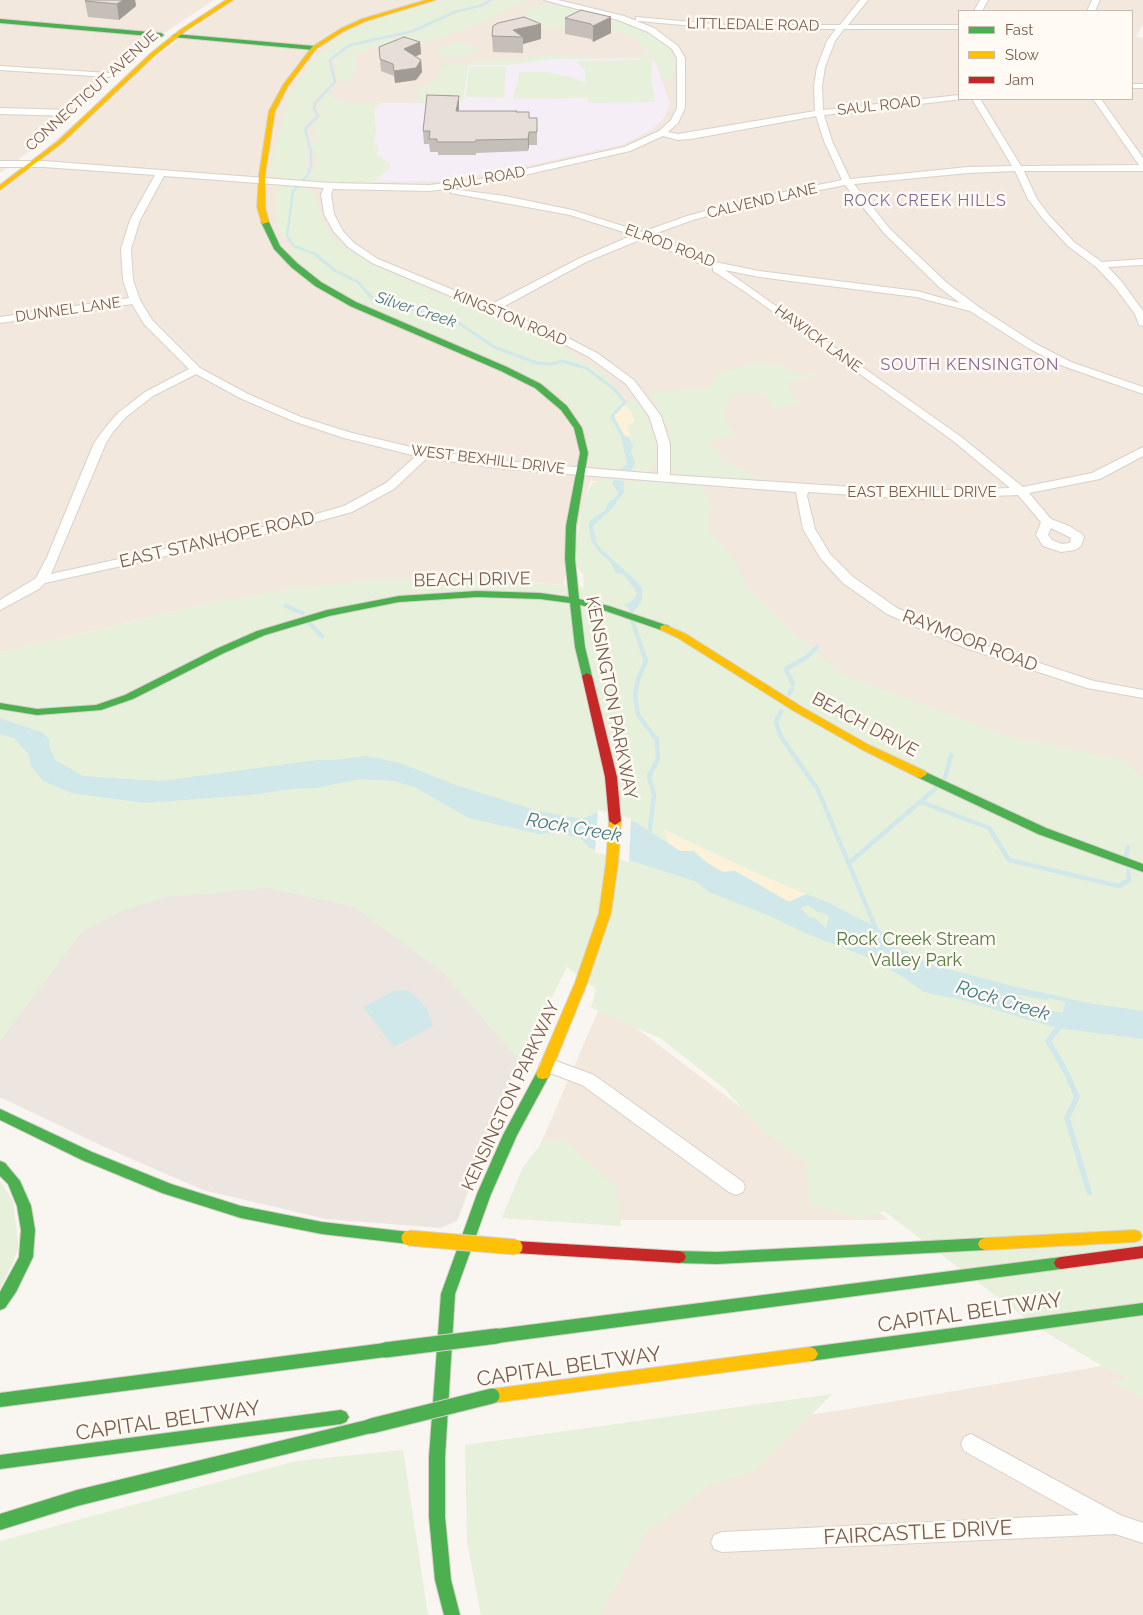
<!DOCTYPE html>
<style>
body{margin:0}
#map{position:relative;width:1143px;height:1615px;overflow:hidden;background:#f9f5f0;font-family:Raleway,sans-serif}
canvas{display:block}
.legend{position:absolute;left:958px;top:10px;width:175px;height:90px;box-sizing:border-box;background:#fffaf3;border:1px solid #cabbb1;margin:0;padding:6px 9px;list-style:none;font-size:15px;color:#7a5c4d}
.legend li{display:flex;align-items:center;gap:10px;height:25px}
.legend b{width:25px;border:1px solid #cabbb1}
</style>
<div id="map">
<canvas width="1143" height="1615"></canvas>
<ul class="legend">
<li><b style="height:6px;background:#4caf50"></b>Fast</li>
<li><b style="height:6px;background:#ffc107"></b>Slow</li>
<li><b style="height:6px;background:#c62828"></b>Jam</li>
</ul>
</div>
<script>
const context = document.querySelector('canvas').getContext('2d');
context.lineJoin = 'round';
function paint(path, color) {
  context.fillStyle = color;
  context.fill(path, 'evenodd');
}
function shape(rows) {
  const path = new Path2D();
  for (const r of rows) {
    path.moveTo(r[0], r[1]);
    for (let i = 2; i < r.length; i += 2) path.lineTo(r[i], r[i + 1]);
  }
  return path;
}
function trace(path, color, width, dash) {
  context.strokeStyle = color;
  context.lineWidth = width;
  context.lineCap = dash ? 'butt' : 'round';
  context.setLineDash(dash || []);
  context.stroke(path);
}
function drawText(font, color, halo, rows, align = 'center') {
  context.font = font + ' Raleway,sans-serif';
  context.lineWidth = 5;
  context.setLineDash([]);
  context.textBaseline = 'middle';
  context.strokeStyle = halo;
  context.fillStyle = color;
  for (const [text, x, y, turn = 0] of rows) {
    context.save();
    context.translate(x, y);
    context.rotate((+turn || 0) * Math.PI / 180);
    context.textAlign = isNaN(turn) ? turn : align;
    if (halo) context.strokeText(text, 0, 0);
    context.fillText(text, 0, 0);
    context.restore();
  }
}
paint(shape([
 [0,0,214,0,161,35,121,65,47,139,0,173],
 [230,0,1143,0,1143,24,1136,37,1143,38,1143,779,1121,780,875,694,757,626,685,488,590,481,563,585,517,581,214,602,0,653,0,188,113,90],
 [959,11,1132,11,1132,99,959,99],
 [602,1002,889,1220,589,1220,513,1208],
 [1102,1366,1143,1383,1143,1615,499,1615,482,1462,849,1409]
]), '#f2e8de');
paint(shape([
 [291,873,547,985,457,1221,441,1228,326,1219,203,1190,111,1150,0,1097,0,984,99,896]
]), '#ede5e0');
paint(shape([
 [650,58,655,60,670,104,665,116,653,129,624,144,500,172,439,181,332,182,361,103,458,103,465,65,551,59]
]), '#f6eef6');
paint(shape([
 [444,0,486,0,481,4,451,11,443,18,421,27,346,45,330,59,328,66,333,80,331,84,317,98,314,98,310,104,315,116,307,122,305,127,307,159,305,163,306,170,313,173,318,162,311,144,317,137,313,125,322,116,318,102,334,91,332,98,347,103,381,103,374,110,376,132,373,145,378,146,377,155,389,163,391,167,370,185,291,180,272,176,270,169,289,96,308,67,320,53,329,44,352,30,382,17],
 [494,0,527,0,518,3,489,19,436,40,416,45,399,44,365,50,356,55,356,67,348,82,338,80,334,60,351,45,414,33,461,11,488,5],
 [548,3,617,20,649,34,666,46,670,51,673,57,669,59,675,60,674,73,672,77,663,80,655,60,633,58,649,53,634,38,624,33,577,25,541,29,531,23,528,15,522,11],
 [456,42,479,48,465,57,446,58,438,55,437,51,440,48],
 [587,55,593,58,550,59,509,65,468,65,463,101,410,103,420,96,420,90,410,90,432,83,439,77,443,65,491,60,518,59,535,56],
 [648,59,651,60,652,83,655,102,589,103,588,98,513,99,520,72,548,72,574,78,586,83,585,69,579,65,578,61],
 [469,67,506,67,504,98,466,97],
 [280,186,309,188,315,195,324,224,337,241,360,258,413,283,564,348,607,376,614,389,625,402,624,405,632,401,633,395,642,408,652,431,656,446,655,461,648,472,631,471,635,463,631,452,633,445,628,437,631,436,627,425,612,416,621,436,627,464,620,470,594,466,591,462,588,434,578,414,562,396,545,384,505,364,360,302,328,284,303,265,289,251,293,245,287,236,283,236,277,224,276,195],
 [756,363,779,364,798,375,835,371,787,382,798,402,774,410,766,394,730,393,724,415,735,436,709,441,724,461,747,471,758,481,682,476,672,470,669,430,650,393,713,386,714,374],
 [605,480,613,480,612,484,624,484,624,481,646,481,703,487,711,507,708,530,729,552,749,589,792,632,844,675,1007,736,1120,759,1143,777,1143,1397,1110,1382,1131,1378,1102,1366,1037,1327,884,1211,861,1219,810,1205,805,1162,761,1130,725,1089,660,1038,591,1008,596,989,567,967,520,1062,442,972,354,907,269,888,166,897,122,911,81,933,0,1042,0,653,214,602,299,587,369,580,463,577,584,587,583,574,575,565,574,553,584,501,592,483],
 [563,1139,617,1187,621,1226,502,1218,523,1167,542,1143],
 [0,1180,13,1201,19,1249,0,1289],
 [832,1394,755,1472,712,1484,647,1532,603,1609,601,1615,481,1615,467,1542,465,1445],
 [403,1450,428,1615,0,1615,0,1541,296,1461]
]), '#e7f0db');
paint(shape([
 [623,405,630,409,635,422,627,426,631,437,622,434,612,416],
 [663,829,763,876,806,894,789,902,735,871,723,872,707,863,694,851,680,851,668,842]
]), '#fbf2d9');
paint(shape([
 [621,436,628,437,633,445,631,452,635,463,631,471,620,470,627,464],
 [613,480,624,481,624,492,615,504,615,506,593,526,597,544,602,550,630,575,642,588,642,600,635,610,624,606,634,599,637,592,623,574,616,573,610,562,598,551,591,540,589,528,589,522,605,510,610,500,613,500,619,493,612,484],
 [0,718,43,733,49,739,50,748,55,760,83,776,161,781,317,760,334,760,366,756,400,763,456,785,538,811,582,819,596,813,635,822,680,851,694,851,707,863,723,872,735,871,789,902,806,894,827,902,878,928,892,943,929,964,1009,985,1088,1003,1143,1011,1143,1039,1057,1028,958,999,924,992,901,976,867,957,807,934,770,916,709,892,695,881,590,848,580,838,556,833,539,834,469,818,414,787,394,781,360,779,316,788,291,789,250,795,145,803,71,793,43,781,31,766,29,755,14,738,0,734],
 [808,905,817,912,824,913,829,917,826,928,815,918,809,917,801,908],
 [1015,994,1046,1000,1049,998,1065,1002,1063,1013,1025,1006,1021,1001,1024,1000],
 [396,990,407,990,414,995,427,1009,433,1026,394,1047,363,1007]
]), '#d0e8ea');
paint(shape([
 [598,810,631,818,629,862,595,852]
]), '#f9f5f0');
trace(shape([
 [318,255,294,246,287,236,293,191,307,176,311,167,311,152,305,129,318,116,314,108,315,103,335,82,330,60,350,45,413,31,455,12,483,5,490,0]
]), '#d0e8ea', 2.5);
trace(shape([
 [315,254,334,270,358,282,372,298,456,321,494,347,537,363,552,364,562,361,586,368,614,389,625,402,612,416,625,440]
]), '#d0e8ea', 3);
trace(shape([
 [635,604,630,614,646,661,638,679,635,695,638,715,657,740,658,759,649,776,654,795,649,836],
 [286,606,302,613],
 [309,623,322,636],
 [793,684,786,669,807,657,817,647],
 [789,694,792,689],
 [781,711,776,722,780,735,818,790,876,929],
 [945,778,951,755],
 [921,802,989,828,1009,860,1119,886,1129,880,1128,871],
 [1126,856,1128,847],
 [850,862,935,789],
 [1055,1033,1063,1024]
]), '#d0e8ea', 4.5);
trace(shape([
 [1056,1031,1048,1041,1066,1072,1077,1097,1067,1118,1089,1192]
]), '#d0e8ea', 5.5);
const street = shape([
 [544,0,558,0,624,16,654,28,678,46,685,58,685,108,678,123,668,132,678,134,815,111,814,86,817,67,827,41,836,29,726,29,639,21,636,21,636,17,726,25,840,25,860,0,868,0,848,25,959,25,959,29,844,29,835,41,825,67,822,86,823,110,959,95,959,99,963,99,824,115,832,141,850,179,968,167,1012,166,972,99,980,99,1021,166,1139,165,1093,99,1101,99,1143,158,1143,171,1024,171,1037,199,1049,215,1074,242,1102,262,1143,259,1143,265,1108,267,1122,282,1143,311,1143,326,1139,325,1135,314,1114,286,1096,267,1068,246,1043,219,1028,199,1015,171,968,173,854,184,890,229,947,283,980,308,1036,344,1071,362,1143,387,1143,394,1063,366,1028,348,970,311,916,297,759,277,725,270,960,436,1023,487,1092,473,1143,447,1143,456,1100,479,1029,493,1051,519,1069,526,1082,534,1084,537,1081,546,1075,550,1061,552,1043,546,1036,535,1041,522,1018,495,915,499,808,492,807,496,815,529,830,554,853,577,897,608,975,642,1094,681,1143,690,1143,698,1087,688,965,648,887,614,843,583,821,559,803,529,796,492,505,469,427,458,394,489,352,512,301,526,45,583,39,589,0,610,0,600,36,578,47,557,94,443,105,428,118,413,145,392,189,369,144,324,132,304,0,323,0,317,129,298,123,280,121,249,130,220,155,175,44,167,0,167,0,161,44,161,330,183,429,185,481,179,624,147,659,131,671,120,677,108,677,58,672,49,648,32,618,20,544,0],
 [816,116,824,141,842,180,741,201,687,216,642,232,572,210,505,196,451,189,451,193,570,215,633,235,580,258,490,305,378,259,354,243,343,231,334,214,331,194,333,189,429,191,481,185,630,151,663,136,678,140,691,139,816,116],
 [164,176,324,188,321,194,324,214,334,232,348,247,372,263,558,341,589,357,626,384,649,416,658,444,658,474,505,461,424,450,352,433,301,417,248,394,200,368,152,320,140,300,133,280,131,249,140,220,164,176],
 [845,185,884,233,939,287,960,303,917,291,759,271,710,261,651,235,693,220,746,205,845,185],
 [642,239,703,265,713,267,713,271,744,291,952,440,1010,488,915,491,670,475,670,444,661,416,634,380,597,353,566,337,499,309,586,262,642,239],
 [196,374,240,398,293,421,344,438,416,456,386,483,344,506,299,519,51,574,106,443,113,432,126,417,153,396,196,374],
 [1051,528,1071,538,1070,543,1062,544,1052,540,1048,535,1051,528],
 [980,0,988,0,982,11,974,11,980,0],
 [1092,0,1100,0,1095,11,1087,11,1092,0],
 [0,66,109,73,113,75,109,77,0,70,0,66],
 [1132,84,1143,84,1143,88,1132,88,1132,84],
 [0,108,72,110,76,113,72,116,0,114,0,108],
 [548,1058,594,1075,743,1182,745,1187,743,1192,736,1195,729,1192,582,1085,542,1070,539,1065,542,1060,548,1058],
 [971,1434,1120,1515,1143,1523,1143,1543,1115,1534,722,1552,714,1549,711,1542,714,1535,722,1532,1079,1515,964,1451,961,1444,964,1437,971,1434]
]);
const fast = shape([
 [0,19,161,33,164,35,161,37,0,23,0,19],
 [175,34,314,46,317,48,314,50,173,37,172,36,175,34],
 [262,220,268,220,280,246,297,263,321,282,356,302,507,367,541,384,567,406,582,428,588,453,576,526,575,559,579,599,609,606,669,626,670,628,669,630,661,630,603,610,580,605,585,647,592,676,587,679,582,676,575,647,570,603,540,599,477,597,399,602,329,616,265,635,224,653,133,699,101,710,37,715,0,709,0,703,37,709,96,705,125,695,216,649,257,631,327,610,399,596,477,591,540,593,569,597,565,559,566,526,580,453,574,428,561,410,535,388,501,371,350,306,315,286,291,267,274,249,261,222,262,220],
 [921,770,1046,828,1143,864,1143,872,1038,834,917,777,915,774,921,770],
 [543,1069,548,1070,550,1074,517,1135,491,1194,455,1294,445,1457,445,1517,451,1580,460,1615,444,1615,435,1580,429,1517,429,1457,441,1294,477,1194,503,1135,538,1070,543,1069],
 [0,1109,92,1152,171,1184,241,1206,322,1222,409,1232,414,1234,416,1238,414,1242,409,1244,322,1234,241,1218,162,1193,82,1160,0,1120,0,1109],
 [0,1161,5,1163,20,1181,31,1206,35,1230,33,1257,16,1292,5,1308,0,1310,0,1292,19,1257,21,1230,17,1206,8,1184,0,1176,0,1161],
 [985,1238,990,1240,992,1244,990,1248,985,1250,717,1264,679,1263,674,1261,672,1257,674,1253,679,1251,717,1252,985,1238],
 [1061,1257,1066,1259,1068,1263,1066,1267,1061,1269,497,1343,492,1341,490,1336,492,1331,497,1329,1061,1257],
 [1143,1303,1143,1315,810,1361,805,1359,802,1354,805,1349,810,1347,1143,1303],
 [385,1343,390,1345,393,1350,390,1355,385,1357,0,1407,0,1393,385,1343],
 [341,1410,346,1412,349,1417,346,1422,341,1424,0,1469,0,1455,341,1410],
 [371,1419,377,1421,379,1426,377,1431,371,1433,77,1506,0,1530,0,1514,77,1490,371,1419]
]);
const slow = shape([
 [226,0,233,0,184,32,154,56,62,143,0,190,0,185,58,141,150,54,180,30,226,0],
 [426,0,435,0,366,21,344,31,316,49,288,86,275,111,265,175,265,207,269,222,262,224,257,207,259,175,269,111,283,85,312,47,340,29,362,19,426,0],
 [665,625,686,634,802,707,869,745,925,771,927,774,921,778,917,777,861,749,794,711,678,638,661,630,660,628,661,626,665,625],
 [615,817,621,821,618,863,611,913,587,983,550,1074,548,1078,543,1079,538,1078,536,1074,575,983,599,913,606,863,609,821,615,817],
 [1135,1230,1140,1232,1142,1236,1140,1240,1135,1242,985,1250,980,1248,978,1244,980,1240,985,1238,1135,1230],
 [810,1347,815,1349,818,1354,815,1359,810,1361,492,1403,487,1401,484,1396,487,1391,492,1389,810,1347]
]);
const jam = shape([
 [587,673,592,676,617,777,621,821,615,825,609,821,605,777,582,676,587,673],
 [515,1241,679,1251,684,1253,686,1257,684,1261,679,1263,515,1253,510,1251,508,1247,510,1243,515,1241],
 [1143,1246,1143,1258,1061,1269,1056,1267,1054,1263,1056,1259,1061,1257,1143,1246]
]);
trace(street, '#d7d1cb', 2);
trace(fast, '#d9d2cb', 2);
trace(slow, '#d9d2cb', 2);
trace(jam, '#d9d2cb', 2);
paint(street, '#fefefd');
paint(fast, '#4caf50');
paint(slow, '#ffc107');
paint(jam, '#c62828');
const fastBridge = shape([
 [385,1350,497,1336],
 [371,1426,492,1396]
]);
const slowBridge = shape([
 [409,1238,515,1247]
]);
trace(fastBridge, '#dad1cc', 17, []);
trace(slowBridge, '#dad1cc', 17, []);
trace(fastBridge, '#4caf50', 15);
trace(slowBridge, '#ffc107', 15);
paint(shape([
 [87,0,135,0,136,6,119,20,88,17,85,1],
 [611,17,611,33,593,42,591,39,565,34,565,18],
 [493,26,541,39,523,44,523,53,493,52,492,36],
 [420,42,421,54,415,56,421,60,422,72,416,80,395,83,394,76,381,71,379,47],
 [459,108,459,111,517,112,529,118,537,118,537,145,529,145,528,151,476,153,476,155,438,155,438,152,430,152,429,144,424,144,423,131]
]), '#c6bfb9');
paint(shape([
 [123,0,135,0,136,6,119,20,117,4],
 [611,17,611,33,593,42,593,26],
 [541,24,541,39,523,44,523,37,513,30],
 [420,42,421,54,405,61,404,49],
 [421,60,422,72,416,80,395,83,394,71],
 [459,96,459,108,457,123,456,111],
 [529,132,529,145,528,151,528,139]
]), '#a19b96');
const building = shape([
 [87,0,123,0,117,4,85,1,87,0],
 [581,10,611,17,593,26,591,24,565,18,581,10],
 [524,17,541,24,513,30,523,37,492,36,493,26,498,23,524,17],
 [404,37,420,42,404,49,421,60,416,68,394,71,393,64,380,59,379,47,404,37],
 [427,95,459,96,456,111,517,111,516,112,529,112,529,118,537,118,537,132,529,132,528,139,476,140,475,142,437,142,437,139,429,139,430,131,423,131,427,95]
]);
paint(building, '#e6ded7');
trace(building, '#a19b96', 1);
drawText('15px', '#7a5c4d', '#fffaf3', [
 ["LITTLEDALE ROAD",753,25,1],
 ["CONNECTICUT AVENUE",92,91,-42],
 ["SAUL ROAD",879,106,-6],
 ["SAUL ROAD",484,179,-10],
 ["CALVEND LANE",762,201,-13],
 ["ELROD ROAD",670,246,21],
 ["DUNNEL LANE",68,310,-8],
 ["KINGSTON ROAD",510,318,23],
 ["HAWICK LANE",818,339,36],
 ["WEST BEXHILL DRIVE",488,460,7],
 ["EAST BEXHILL DRIVE",922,492]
]);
context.letterSpacing = '1px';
drawText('16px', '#846695', '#fffaf3', [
 ["ROCK CREEK HILLS",925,201]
]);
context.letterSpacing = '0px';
drawText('italic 16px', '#437c86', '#fffaf3', [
 ["Silver Creek",416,310,18]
]);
context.letterSpacing = '1px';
drawText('16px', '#846695', '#fffaf3', [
 ["SOUTH KENSINGTON",970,365]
]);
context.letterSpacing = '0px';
drawText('18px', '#7a5c4d', '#fffaf3', [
 ["EAST STANHOPE ROAD",217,540,-13],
 ["BEACH DRIVE",472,580,-1],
 ["RAYMOOR ROAD",970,641,21],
 ["KENSINGTON PARKWAY",611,698,79],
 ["BEACH DRIVE",865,725,28],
 ["KENSINGTON PARKWAY",511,1096,-65]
]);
drawText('18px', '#537a41', '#fffaf3', [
 ["Rock Creek Stream",916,940],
 ["Valley Park",916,961]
]);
drawText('italic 19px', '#437c86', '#fffaf3', [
 ["Rock Creek",574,828,10],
 ["Rock Creek",1003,1001,17]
]);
drawText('21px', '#7a5c4d', '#fffaf3', [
 ["CAPITAL BELTWAY",970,1313,-8],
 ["CAPITAL BELTWAY",569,1367,-8],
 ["CAPITAL BELTWAY",168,1421,-8],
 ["FAIRCASTLE DRIVE",918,1533,-3]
]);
</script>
